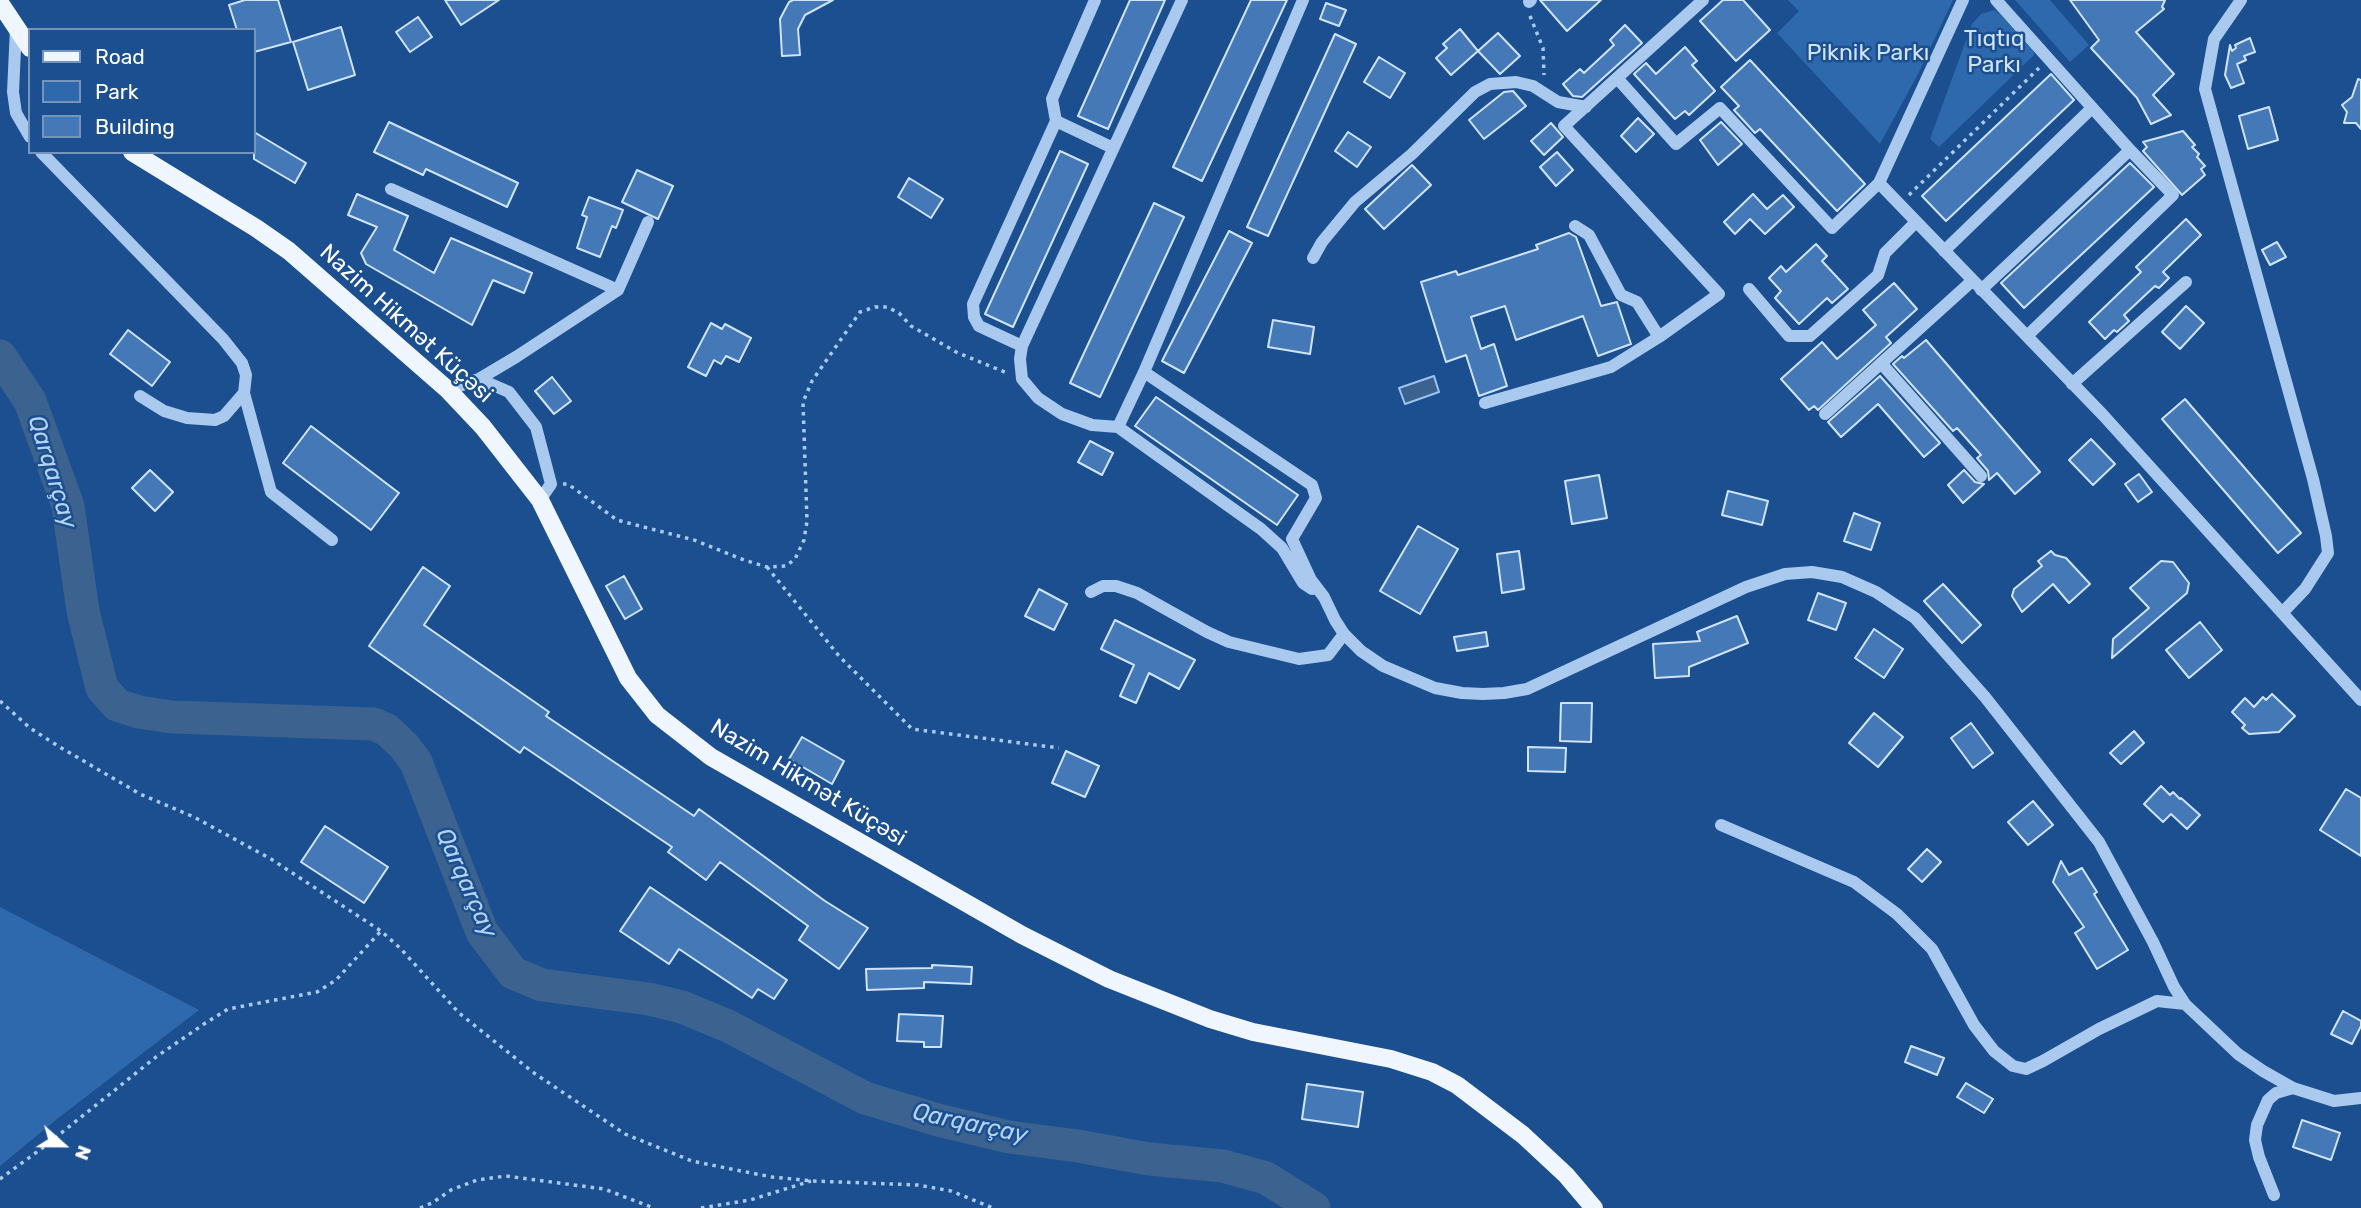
<!DOCTYPE html>
<meta charset="utf-8">
<style>
body{margin:0}
#map{position:relative;width:2361px;height:1208px;overflow:hidden;background:#1b4f8f;font-family:Rubik,sans-serif}
canvas{display:block}
.legend{position:absolute;left:28px;top:28px;width:228px;height:126px;box-sizing:border-box;background:#1b4f8f;border:2px solid #7695bc;margin:0;padding:9px 12px;list-style:none;font-size:21px;color:#fff}
.legend li{display:flex;align-items:center;gap:14px;height:35px}
.legend b{width:35px;border:2px solid #7695bc}
.north{position:absolute;left:28px;top:1110px;width:70px;height:70px;-webkit-text-stroke:5px #1b4f8f;paint-order:stroke;rotate:111deg;font-size:19px;font-weight:700;line-height:28px;text-align:center;color:#fff}
.north::after{content:'';display:block;margin:auto;width:24px;height:32px;background:#fff;clip-path:polygon(50% 0,100% 100%,50% 72%,0 100%)}
</style>
<div id="map">
<canvas width="2361" height="1208"></canvas>
<ul class="legend">
<li><b style="height:9px;background:#f0f6ff"></b>Road</li>
<li><b style="height:19px;background:#2e69ad"></b>Park</li>
<li><b style="height:19px;background:#4478b7"></b>Building</li>
</ul>
<div class="north">N</div>
</div>
<script>
const context = document.querySelector('canvas').getContext('2d');
context.lineJoin = 'round';
function paint(path, color) {
  context.fillStyle = color;
  context.fill(path, 'evenodd');
}
function shape(rows) {
  const path = new Path2D();
  for (const r of rows) {
    path.moveTo(r[0], r[1]);
    for (let i = 2; i < r.length; i += 2) path.lineTo(r[i], r[i + 1]);
  }
  return path;
}
function trace(path, color, width, dash) {
  context.strokeStyle = color;
  context.lineWidth = width;
  context.lineCap = dash ? 'butt' : 'round';
  context.setLineDash(dash || []);
  context.stroke(path);
}
function drawText(font, color, halo, rows, align = 'center') {
  context.font = font + ' Rubik,sans-serif';
  context.lineWidth = 5;
  context.setLineDash([]);
  context.textBaseline = 'middle';
  context.strokeStyle = halo;
  context.fillStyle = color;
  for (const [text, x, y, turn = 0] of rows) {
    context.save();
    context.translate(x, y);
    context.rotate((+turn || 0) * Math.PI / 180);
    context.textAlign = isNaN(turn) ? turn : align;
    if (halo) context.strokeText(text, 0, 0);
    context.fillText(text, 0, 0);
    context.restore();
  }
}
paint(shape([
 [1788,0,1953,0,1918,74,1880,144,1777,33,1799,11],
 [2015,0,2050,0,2089,45,2070,62],
 [1994,10,2001,15,2034,52,2034,55,1939,147,1930,139,1972,24,1981,14],
 [0,907,199,1010,57,1119,0,1166]
]), '#2e69ad');
const water = shape([
 [1434,376,1439,392,1405,404,1399,388,1434,376]
]);
paint(water, '#3c6290');
trace(water, '#9cc4f0', 2);
trace(shape([
 [0,356,30,401,68,506,83,611,102,688,117,705,139,712,172,717,374,724,387,730,404,746,416,762,482,932,513,973,542,985,649,999,682,1007,728,1026,865,1098,938,1120,1009,1137,1078,1146,1149,1159,1223,1166,1266,1178,1314,1208]
]), '#3c6290', 33);
const building = shape([
 [245,0,278,0,291,42,254,52,254,30,237,30,229,5,245,0],
 [445,0,499,0,461,25,445,0],
 [793,0,833,0,805,15,798,29,800,55,782,56,780,19,789,2,793,0],
 [1130,0,1165,0,1108,129,1078,116,1130,0],
 [1251,0,1287,0,1202,181,1173,167,1251,0],
 [1540,0,1601,0,1567,31,1540,0],
 [1723,0,1743,0,1770,30,1736,61,1700,21,1723,0],
 [2070,0,2165,0,2162,7,2164,9,2136,32,2174,74,2153,95,2171,115,2151,124,2137,98,2091,48,2099,40,2070,0],
 [1326,3,1346,10,1339,26,1320,19,1326,3],
 [418,17,432,37,410,52,396,32,418,17],
 [1625,25,1642,43,1582,97,1573,96,1563,84,1580,69,1584,73,1614,45,1610,40,1625,25],
 [341,27,355,75,308,90,293,42,341,27],
 [1460,29,1478,51,1451,75,1436,58,1447,48,1443,44,1460,29],
 [1498,33,1520,56,1500,74,1478,51,1498,33],
 [1335,34,1356,44,1268,236,1247,227,1335,34],
 [2250,38,2255,52,2244,56,2246,60,2237,64,2244,83,2231,88,2225,75,2230,45,2232,51,2236,48,2235,45,2250,38],
 [1685,47,1697,61,1692,65,1715,91,1689,115,1685,111,1675,119,1634,74,1646,63,1656,74,1685,47],
 [1379,57,1405,73,1390,98,1364,82,1379,57],
 [1750,60,1865,184,1837,211,1760,129,1755,133,1734,110,1739,106,1721,87,1750,60],
 [2051,74,2074,100,1946,221,1922,196,2051,74],
 [2358,79,2361,80,2361,129,2356,123,2344,123,2347,112,2342,105,2352,97,2358,79],
 [1513,91,1526,106,1484,139,1469,120,1504,92,1513,91],
 [2269,107,2278,140,2248,149,2239,116,2269,107],
 [1638,118,1654,134,1636,152,1621,136,1638,118],
 [389,122,518,183,507,207,426,169,423,175,374,152,389,122],
 [1721,122,1742,144,1718,165,1700,140,1721,122],
 [1551,123,1563,137,1544,155,1531,141,1551,123],
 [2183,131,2195,145,2192,147,2199,154,2197,157,2205,166,2201,169,2205,175,2182,195,2143,151,2147,147,2143,142,2183,131],
 [254,132,306,163,295,183,254,159,254,132],
 [1348,132,1371,147,1357,167,1335,151,1348,132],
 [1060,151,1088,164,1013,327,985,314,1060,151],
 [1557,152,1573,170,1556,186,1540,167,1557,152],
 [2130,163,2154,187,2024,308,2001,283,2130,163],
 [1412,165,1431,185,1384,229,1365,209,1412,165],
 [637,170,673,186,658,219,622,202,637,170],
 [909,178,943,199,931,218,898,197,909,178],
 [357,194,408,216,394,250,434,273,451,238,532,273,524,293,493,280,472,325,366,264,361,253,377,227,348,215,357,194],
 [1753,194,1767,209,1783,195,1794,207,1765,234,1750,219,1735,234,1724,222,1753,194],
 [589,197,623,210,616,228,612,226,600,257,577,248,587,217,582,215,589,197],
 [1154,203,1184,217,1100,397,1070,383,1154,203],
 [2186,219,2201,235,2163,272,2169,278,2159,288,2155,286,2124,315,2129,321,2117,332,2114,330,2105,339,2089,322,2141,272,2136,267,2186,219],
 [1229,231,1252,243,1184,373,1162,361,1229,231],
 [1569,233,1576,237,1601,306,1617,302,1631,344,1598,356,1583,316,1516,340,1505,306,1471,317,1481,349,1494,344,1507,386,1479,396,1466,355,1446,362,1421,282,1456,271,1458,275,1538,249,1536,245,1569,233],
 [2277,242,2286,257,2270,265,2262,250,2277,242],
 [1816,244,1827,256,1822,261,1848,289,1832,303,1827,298,1799,324,1775,298,1781,291,1769,278,1781,266,1786,272,1816,244],
 [1894,283,1917,309,1886,337,1891,343,1818,410,1814,406,1809,410,1781,379,1822,342,1837,359,1876,325,1863,310,1894,283],
 [2186,306,2204,323,2180,349,2162,332,2186,306],
 [1273,320,1314,327,1310,354,1268,347,1273,320],
 [711,323,722,329,725,324,751,338,739,362,726,356,721,364,714,360,706,376,688,367,711,323],
 [128,330,170,362,152,386,110,354,128,330],
 [1926,340,2040,472,2015,494,1997,473,1989,480,1988,471,1977,458,1981,455,1957,428,1953,431,1893,364,1902,356,1904,358,1926,340],
 [1880,376,1940,443,1924,457,1878,404,1841,437,1828,422,1880,376],
 [552,377,571,401,554,414,535,391,552,377],
 [1156,397,1298,495,1277,525,1135,426,1156,397],
 [2185,399,2301,533,2278,553,2162,419,2185,399],
 [311,426,399,493,371,530,283,463,311,426],
 [2091,439,2115,464,2093,485,2069,460,2091,439],
 [1090,441,1113,453,1102,475,1078,462,1090,441],
 [150,470,173,492,155,511,132,488,150,470],
 [1964,470,1975,482,1984,484,1963,503,1948,485,1964,470],
 [2139,474,2152,492,2138,502,2125,484,2139,474],
 [1599,475,1607,518,1572,524,1565,481,1599,475],
 [1728,491,1768,501,1762,525,1722,515,1728,491],
 [1854,513,1880,523,1871,550,1844,541,1854,513],
 [1418,526,1458,549,1420,614,1380,591,1418,526],
 [1519,551,1524,589,1502,593,1497,554,1519,551],
 [2051,551,2055,555,2066,558,2090,584,2069,603,2053,584,2022,612,2012,596,2014,589,2042,566,2038,561,2051,551],
 [2161,561,2173,562,2189,583,2187,593,2112,658,2113,639,2149,608,2130,588,2161,561],
 [423,567,450,586,424,625,549,712,546,716,694,816,699,809,825,901,868,928,839,969,799,940,808,926,720,862,706,880,668,852,672,847,524,747,520,753,369,646,423,567],
 [624,576,642,609,625,619,606,586,624,576],
 [1943,584,1981,625,1962,643,1924,601,1943,584],
 [1039,589,1067,604,1054,630,1025,616,1039,589],
 [1818,593,1846,603,1836,630,1808,620,1818,593],
 [1737,616,1748,643,1689,667,1689,676,1655,678,1653,644,1700,641,1697,632,1737,616],
 [1115,620,1195,660,1179,689,1149,673,1136,703,1120,696,1134,665,1101,649,1115,620],
 [2200,622,2222,650,2189,678,2166,650,2200,622],
 [1874,629,1903,649,1884,678,1855,658,1874,629],
 [1486,632,1488,646,1457,651,1454,637,1486,632],
 [2272,694,2295,716,2279,732,2249,734,2242,728,2245,725,2232,712,2245,698,2254,707,2263,697,2266,700,2272,694],
 [1561,703,1592,703,1591,742,1560,741,1561,703],
 [1874,713,1903,737,1878,767,1849,743,1874,713],
 [1971,723,1993,753,1973,768,1951,738,1971,723],
 [2134,731,2144,743,2121,764,2110,753,2134,731],
 [802,737,844,761,832,784,789,759,802,737],
 [1528,747,1566,748,1565,772,1528,771,1528,747],
 [1066,751,1099,766,1085,797,1052,783,1066,751],
 [2161,786,2170,795,2173,792,2180,799,2181,798,2200,815,2187,829,2171,814,2163,822,2144,804,2161,786],
 [2346,789,2361,798,2361,856,2320,830,2346,789],
 [2033,801,2053,825,2028,845,2008,822,2033,801],
 [325,826,388,867,364,903,301,862,325,826],
 [1927,849,1941,862,1922,882,1908,869,1927,849],
 [2061,861,2069,875,2082,868,2097,892,2094,894,2128,950,2097,969,2075,933,2084,927,2053,882,2061,861],
 [650,887,787,980,774,999,758,989,752,998,679,949,669,964,620,931,650,887],
 [932,965,972,967,971,984,924,982,924,988,867,990,866,969,932,968,932,965],
 [2343,1011,2361,1021,2361,1026,2352,1044,2331,1034,2343,1011],
 [899,1014,943,1016,941,1047,924,1047,924,1042,897,1041,899,1014],
 [1911,1046,1944,1058,1937,1075,1905,1062,1911,1046],
 [1966,1083,1993,1099,1984,1113,1957,1097,1966,1083],
 [1307,1084,1363,1092,1358,1127,1302,1119,1307,1084],
 [2302,1120,2340,1133,2331,1160,2293,1147,2302,1120]
]);
paint(building, '#4478b7');
trace(building, '#cfe3fa', 2);
trace(shape([
 [1530,16,1543,48,1544,75],
 [1909,195,2039,68],
 [563,484,568,484,617,520,694,540,744,560,767,567,786,566,795,559,804,540,807,521,803,402,812,381,860,312,875,307,887,307,899,313,911,326,956,352,1007,373],
 [767,567,839,656,912,729,1059,748],
 [0,701,30,728,58,746,140,794,194,817,271,859,381,931,400,948,459,1013,534,1073,625,1134,692,1161,731,1169,772,1177,813,1181,918,1185,951,1191,993,1208],
 [0,1179,45,1146,156,1057,204,1024,228,1009,317,992,336,980,381,931],
 [420,1208,432,1203,451,1190,477,1180,506,1176,604,1189,654,1208],
 [701,1208,750,1200,811,1181]
]), '#a9c9ee', 3.5, [3.5, 5]);
trace(shape([
 [1182,0,1022,346,1020,359,1022,379,1038,398,1062,414,1092,425,1118,427,1144,372,1303,0],
 [1963,0,1879,183,2103,415,2361,700],
 [2241,0,2214,39,2205,89,2313,479,2326,536,2328,553,2305,589,2283,612],
 [1529,2,1531,0],
 [16,28,13,92,16,113,30,137],
 [1617,78,1676,144,1720,108,1832,228,1879,183],
 [1056,121,1113,148],
 [41,152,223,339,242,363,246,375,244,393,224,416,215,420,187,418,164,411,140,396],
 [391,189,618,290],
 [1575,226,1589,235,1621,295,1637,302,1659,337],
 [1944,251,2091,109],
 [1313,258,1322,242,1355,202,1412,154,1475,92,1490,84,1516,82,1533,86,1558,102,1586,107],
 [1749,289,1789,336,1810,336,1878,275,1885,253,1916,222],
 [1981,290,2130,150,1996,0],
 [2027,336,2173,195,2130,150],
 [1022,346,979,326,974,317,973,304,1056,121,1052,99,1095,0],
 [1881,363,1981,476],
 [1144,372,1312,485,1316,498,1292,539,1311,580,1324,597,1335,620,1344,634,1361,651,1383,666,1435,688,1462,693,1483,694,1504,693,1527,689,1746,587,1785,574,1812,572,1842,577,1876,592,1915,618,1985,697,2099,842,2153,942,2174,987,2185,1004,2238,1054,2263,1071,2293,1088,2334,1101,2361,1098],
 [479,379,509,392,536,427,551,484,540,500],
 [2072,384,2186,282],
 [448,390,479,379,516,357,618,290,648,222],
 [244,393,271,492,332,540],
 [1485,403,1611,367,1659,337,1719,294,1564,126,1703,0],
 [1825,414,1972,281],
 [1118,427,1261,529,1282,548,1303,583,1312,589],
 [1091,592,1103,586,1116,586,1137,593,1207,632,1229,642,1299,659,1328,655,1344,634],
 [1721,825,1854,882,1897,914,1932,949,1974,1025,1994,1051,2013,1066,2026,1069,2043,1061,2099,1029,2157,1001,2185,1004],
 [2274,1195,2259,1157,2255,1140,2257,1125,2268,1100,2276,1093,2293,1088]
]), '#a9c9ee', 12);
trace(shape([
 [0,3,30,48],
 [132,152,256,228,289,251,448,390,483,427,540,500,628,678,657,715,711,757,1022,935,1109,979,1210,1019,1253,1032,1391,1059,1432,1072,1457,1085,1523,1135,1566,1175,1594,1208]
]), '#f0f6ff', 18);
drawText('23px', '#cfe3fa', '#1b4f8f', [
 ["Tıqtıq",1994,39],
 ["Parkı",1994,65],
 ["Piknik Parkı",1868,53]
]);
drawText('23px', '#fff', '#1b4f8f', [
 ["Nazim Hikmət Küçəsi",406,324,42],
 ["Nazim Hikmət Küçəsi",808,783,31]
]);
drawText('italic 24px', '#b5d3f5', '#1b4f8f', [
 ["Qarqarçay",52,472,73],
 ["Qarqarçay",466,883,66],
 ["Qarqarçay",970,1124,12]
]);
</script>
